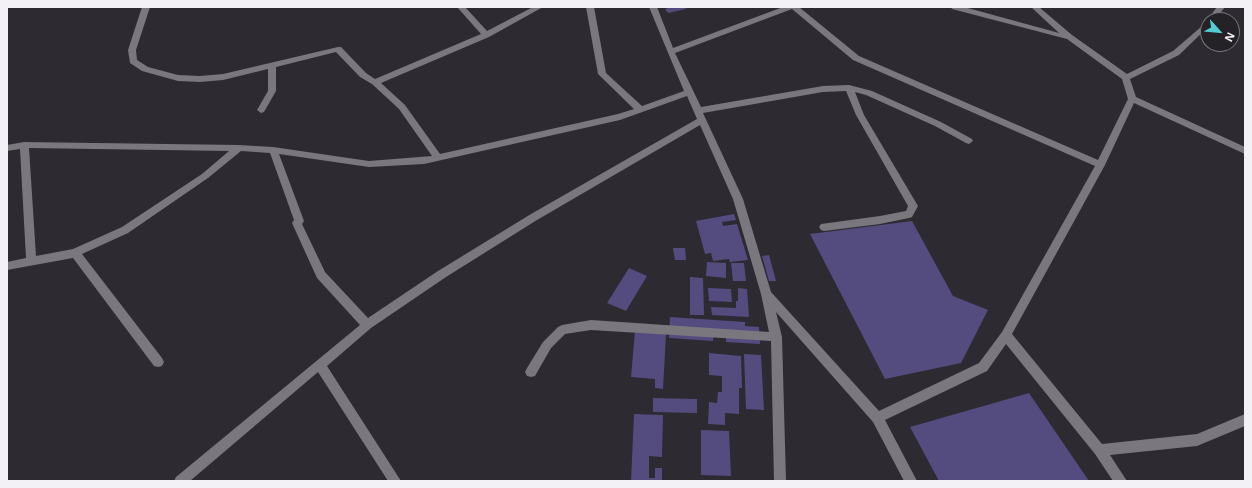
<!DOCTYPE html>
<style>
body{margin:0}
#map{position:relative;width:1252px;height:488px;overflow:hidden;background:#2d2a31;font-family:"Open Sans",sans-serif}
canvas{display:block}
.frame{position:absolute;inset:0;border:8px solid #f3f1f5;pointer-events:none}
.north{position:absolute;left:1200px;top:12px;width:40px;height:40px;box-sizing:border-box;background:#242127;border:1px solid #777479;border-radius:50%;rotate:117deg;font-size:11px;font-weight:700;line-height:16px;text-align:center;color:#f3f1f5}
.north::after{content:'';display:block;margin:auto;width:14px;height:18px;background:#51ccd3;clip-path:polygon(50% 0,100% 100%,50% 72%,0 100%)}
</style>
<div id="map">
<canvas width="1252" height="488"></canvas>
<div class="frame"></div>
<div class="north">N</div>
</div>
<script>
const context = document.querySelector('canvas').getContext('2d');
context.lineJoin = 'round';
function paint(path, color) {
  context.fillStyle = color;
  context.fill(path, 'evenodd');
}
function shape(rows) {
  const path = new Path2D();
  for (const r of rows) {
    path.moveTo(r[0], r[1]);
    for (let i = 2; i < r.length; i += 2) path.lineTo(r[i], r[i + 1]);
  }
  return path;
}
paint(shape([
 [671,7,685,7,686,9,668,13,665,9],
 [734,214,736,220,722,222,723,226,737,224,748,260,730,262,729,259,713,261,711,253,705,254,696,221],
 [912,221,953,296,988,310,961,363,885,379,810,234],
 [673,248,685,248,686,260,675,260],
 [769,255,776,281,769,281,762,256],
 [707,262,726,263,726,278,706,276],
 [731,263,744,263,746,281,733,281],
 [629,268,647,276,626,311,607,303],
 [690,277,703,278,704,315,690,315],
 [708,288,731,289,732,302,709,301],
 [738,288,747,289,749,317,712,315,711,307,736,308,736,301,738,301],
 [670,317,745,322,745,326,759,327,760,344,726,342,726,337,714,330,713,341,669,338],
 [635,331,666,334,663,389,655,388,655,379,631,377],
 [709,353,741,356,742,388,739,388,739,414,725,413,725,425,708,424,709,402,717,403,718,392,722,392,722,376,709,375],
 [744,354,761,355,764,410,746,409],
 [1029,393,1089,481,939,481,910,427],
 [653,398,697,399,697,413,653,412],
 [634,414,663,415,662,457,649,456,649,478,655,478,655,468,662,468,662,481,631,481],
 [701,430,729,431,731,476,701,475]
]), '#544c7e');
paint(shape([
 [142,7,150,7,136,50,137,60,148,67,178,75,200,76,223,74,338,47,341,47,366,73,375,79,481,34,457,7,465,7,487,31,533,7,543,7,489,37,381,83,405,105,440,154,618,114,634,109,598,74,586,7,594,7,606,73,642,106,684,91,649,7,657,7,673,48,783,7,799,7,859,56,1098,160,1128,99,1122,79,1067,39,952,9,951,7,964,7,1059,33,1031,7,1039,7,1072,35,1127,74,1173,51,1208,21,1207,20,1217,7,1225,7,1215,20,1208,20,1208,27,1179,55,1130,79,1136,97,1245,147,1245,154,1134,103,1105,165,1012,334,1102,444,1197,434,1245,414,1245,426,1197,446,1110,455,1127,481,1113,481,1095,454,1006,344,987,371,885,420,917,481,904,481,873,422,776,312,782,337,786,481,774,481,771,341,591,330,565,334,551,348,535,376,531,377,527,376,525,372,527,368,543,342,558,327,562,325,591,320,769,332,761,294,733,199,700,125,537,220,446,277,371,328,327,366,401,481,388,481,318,372,190,481,174,481,176,477,360,325,317,278,292,223,294,220,270,153,241,151,208,178,128,233,82,254,162,358,164,362,162,366,158,367,154,366,73,258,7,270,7,262,26,258,20,149,7,151,7,145,24,142,239,145,273,147,369,161,432,156,399,109,372,84,360,77,336,52,276,67,276,91,264,112,261,113,257,110,268,91,268,69,223,80,200,82,178,81,142,71,130,63,128,50,142,7],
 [792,9,853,60,1095,166,1002,332,979,363,879,411,771,292,743,199,703,113,823,92,846,91,856,115,908,206,906,211,880,216,821,224,819,227,821,230,824,231,880,224,909,218,912,217,918,206,864,115,855,92,866,95,935,126,966,143,969,144,973,141,972,139,941,122,872,91,849,85,823,86,701,107,675,53,792,9],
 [687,96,697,119,531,214,438,271,368,318,325,272,302,224,304,221,279,154,369,167,424,164,620,120,687,96],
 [29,148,229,151,202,174,122,227,73,249,36,256,29,148]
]), '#7a777e');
</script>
